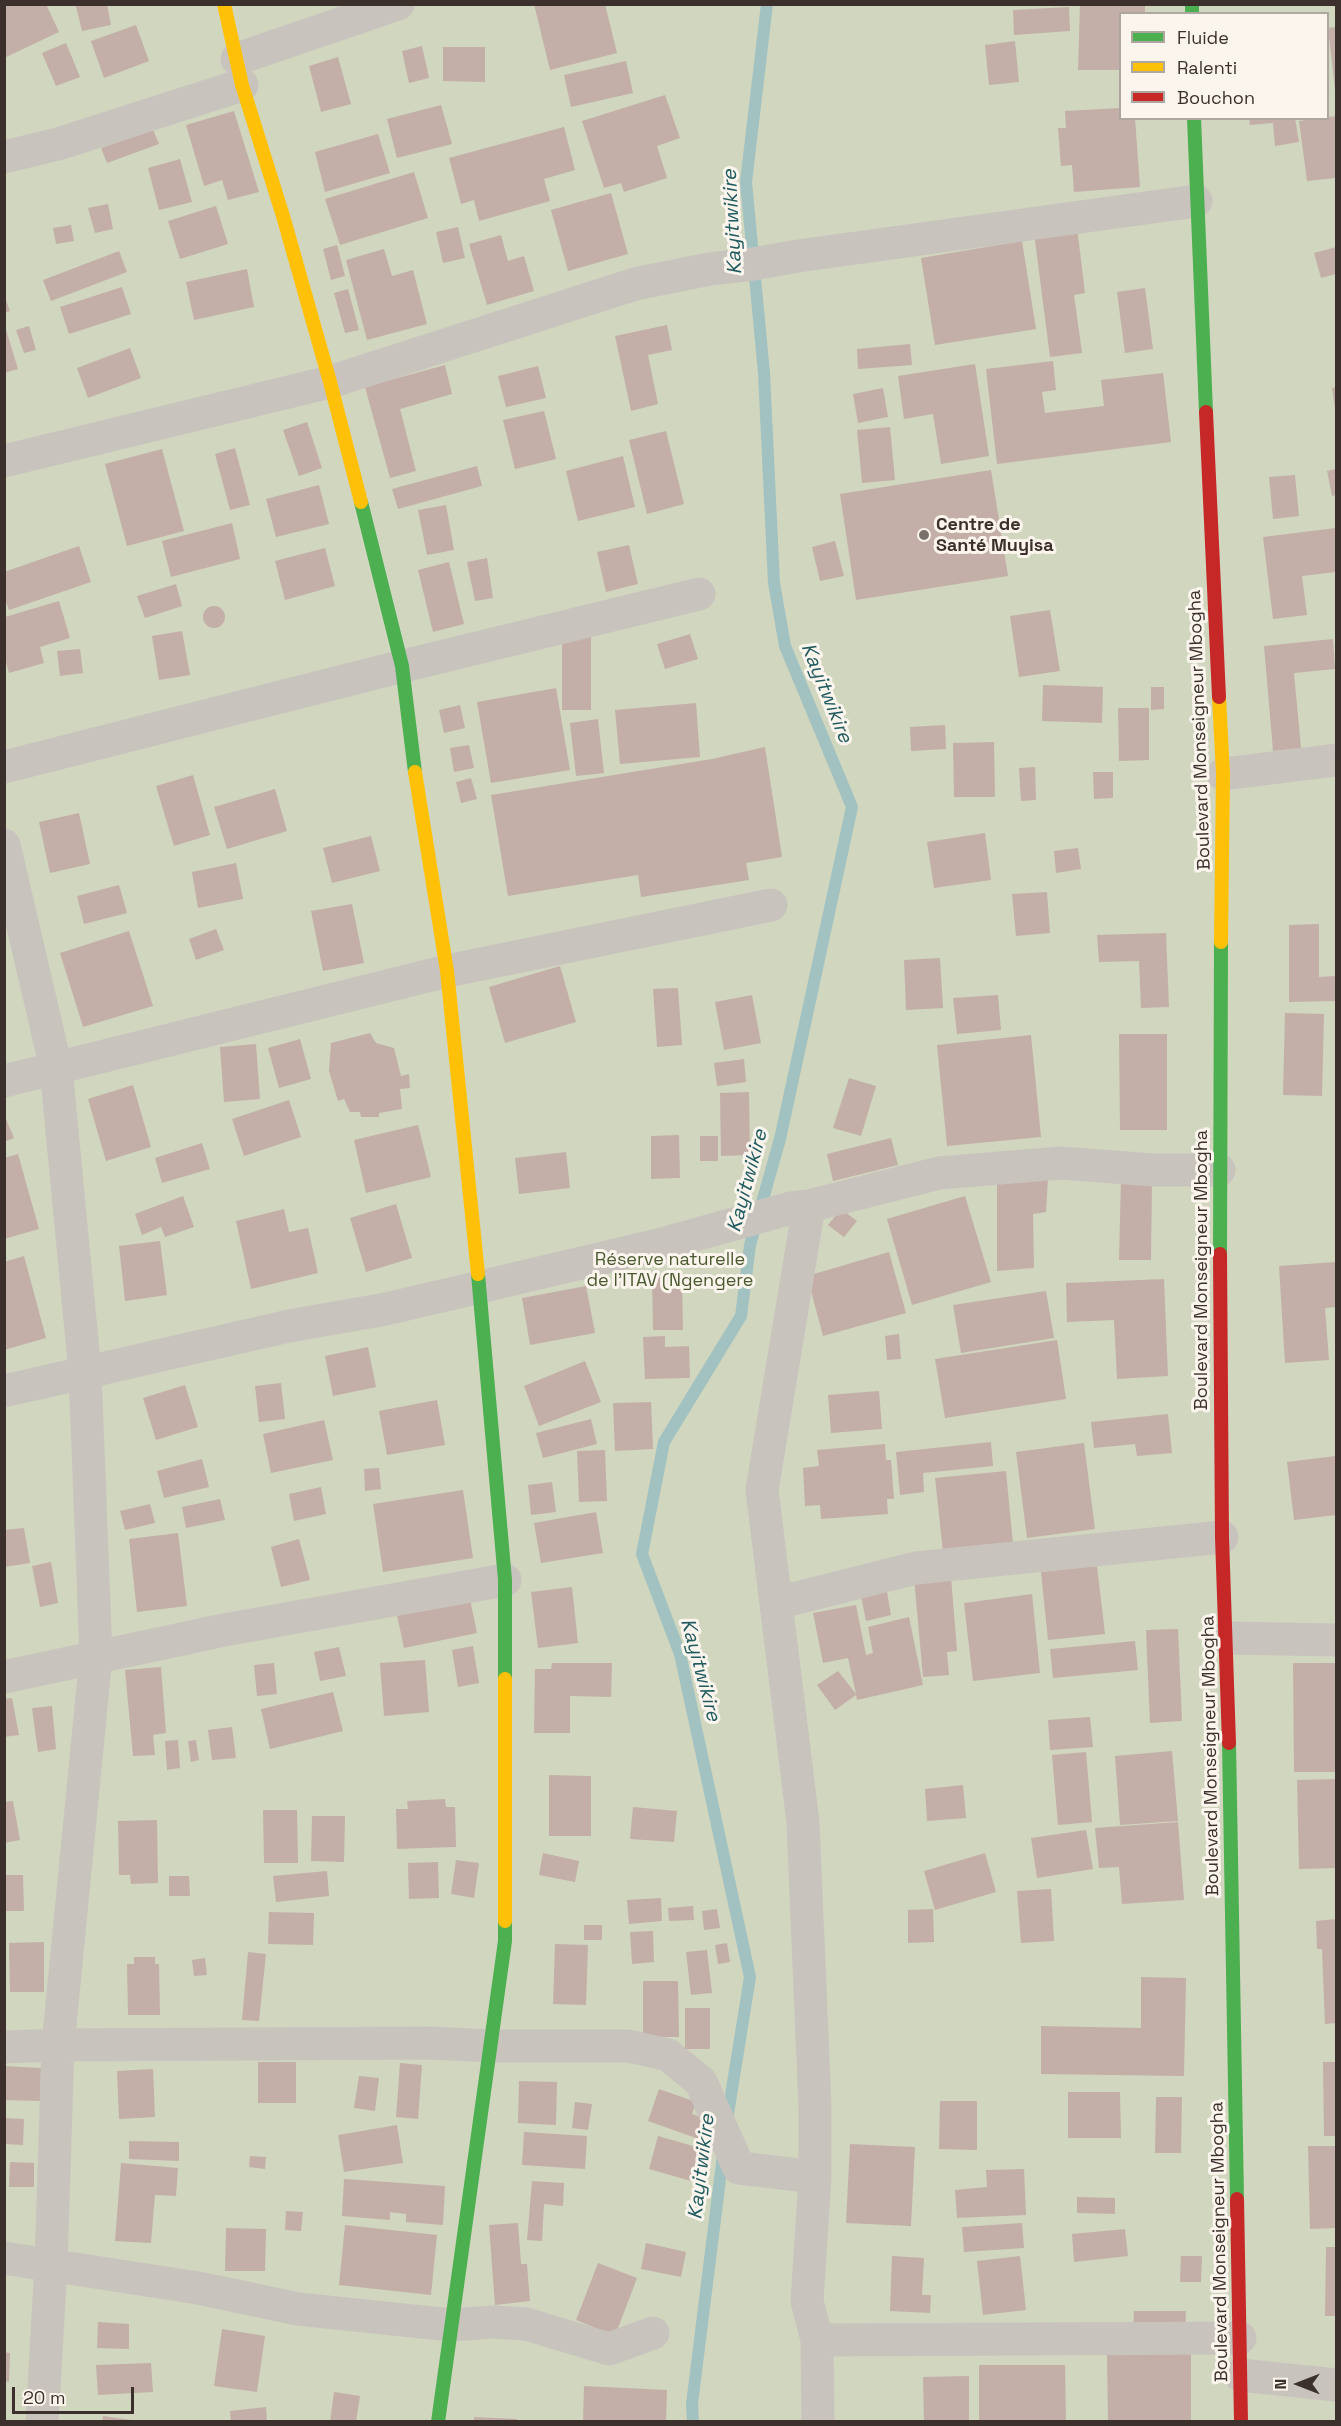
<!DOCTYPE html>
<meta charset="utf-8">
<style>
body{margin:0}
#map{position:relative;width:1341px;height:2426px;overflow:hidden;background:#f0ebe5;font-family:"Space Grotesk",sans-serif}
canvas{display:block}
.frame{position:absolute;inset:0;border:6px solid #3b302b;pointer-events:none}
.legend{position:absolute;left:1119px;top:12px;width:210px;height:108px;box-sizing:border-box;background:#fbf5ee;border:2px solid #aea6a0;margin:0;padding:8px 10px;list-style:none;font-size:18px;color:#3b302b}
.legend li{display:flex;align-items:center;gap:12px;height:30px}
.legend b{width:30px;border:2px solid #aea6a0}
.north{position:absolute;left:1269px;top:2354px;width:60px;height:60px;-webkit-text-stroke:4px #fbf5ee;paint-order:stroke;rotate:270deg;font-size:16px;font-weight:700;line-height:24px;text-align:center;color:#3b302b}
.north::after{content:'';display:block;margin:auto;width:21px;height:27px;background:#3b302b;clip-path:polygon(50% 0,100% 100%,50% 72%,0 100%)}
.scale{position:absolute;left:12px;top:2387px;width:122px;height:27px;box-sizing:border-box;border:3px solid #3b302b;border-top:0;padding-left:8px;font-size:18px;line-height:21px;white-space:nowrap;color:#3b302b;-webkit-text-stroke:4px #fbf5ee;paint-order:stroke}
</style>
<div id="map">
<canvas width="1341" height="2426"></canvas>
<div class="frame"></div>
<ul class="legend">
<li><b style="height:8px;background:#4caf50"></b>Fluide</li>
<li><b style="height:8px;background:#ffc107"></b>Ralenti</li>
<li><b style="height:8px;background:#c62828"></b>Bouchon</li>
</ul>
<div class="north">N</div>
<div class="scale">20 m</div>
</div>
<script>
const context = document.querySelector('canvas').getContext('2d');
context.lineJoin = 'round';
function paint(path, color) {
  context.fillStyle = color;
  context.fill(path, 'evenodd');
}
function shape(rows) {
  const path = new Path2D();
  for (const r of rows) {
    if (r.length === 3) {
      path.moveTo(r[0] + r[2], r[1]);
      path.arc(r[0], r[1], r[2], 0, 2 * Math.PI);
      continue;
    }
    path.moveTo(r[0], r[1]);
    for (let i = 2; i < r.length; i += 2) path.lineTo(r[i], r[i + 1]);
  }
  return path;
}
function trace(path, color, width, dash) {
  context.strokeStyle = color;
  context.lineWidth = width;
  context.lineCap = dash ? 'butt' : 'round';
  context.setLineDash(dash || []);
  context.stroke(path);
}
function drawText(font, color, halo, rows, align = 'center') {
  context.font = font + ' "Space Grotesk",sans-serif';
  context.lineWidth = 6;
  context.setLineDash([]);
  context.textBaseline = 'middle';
  context.strokeStyle = halo;
  context.fillStyle = color;
  for (const [text, x, y, turn = 0] of rows) {
    context.save();
    context.translate(x, y);
    context.rotate((+turn || 0) * Math.PI / 180);
    context.textAlign = isNaN(turn) ? turn : align;
    if (halo) context.strokeText(text, 0, 0);
    context.fillText(text, 0, 0);
    context.restore();
  }
}
paint(shape([
 [5,5,1336,5,1336,2421,5,2421],
 [1120,14,1328,14,1328,118,1120,118]
]), '#d1d6bf');
trace(shape([
 [727,2120,750,1977,680,1654,642,1554,664,1442,741,1316,750,1245,780,1139,852,807,785,646,774,583,764,373,746,182,767,4],
 [693,2422,692,2404,723,2155]
]), '#a1c2c1', 12);
paint(shape([
 [4,4,46,4,59,32,4,58],
 [85,4,107,4,111,25,82,31,76,6],
 [534,4,605,4,617,53,550,70],
 [1080,4,1145,6,1145,14,1120,14,1119,70,1078,70],
 [1069,7,1070,31,1014,35,1013,10],
 [136,25,149,61,104,78,91,41],
 [1336,27,1336,90,1335,90,1328,28],
 [1015,41,1019,82,989,85,985,45],
 [66,43,80,77,56,86,42,53],
 [422,46,429,78,409,83,402,51],
 [443,47,485,47,485,82,443,81],
 [338,57,351,104,321,112,309,66],
 [626,61,633,93,571,107,564,75],
 [665,95,680,138,657,146,667,178,624,192,621,183,604,188,582,121],
 [441,105,452,144,397,158,387,119],
 [1120,108,1120,118,1135,118,1140,187,1074,192,1072,165,1061,166,1058,128,1066,128,1065,111],
 [234,111,259,192,228,200,222,180,204,186,186,125],
 [1336,116,1336,178,1307,181,1299,121],
 [1249,118,1295,118,1299,142,1275,146,1273,123,1250,125],
 [564,127,575,170,544,179,550,201,479,221,474,200,461,204,449,158],
 [153,130,159,144,107,163,101,148],
 [378,134,390,173,325,192,315,152],
 [180,159,192,202,159,210,148,168],
 [414,172,428,218,340,245,325,199],
 [611,193,628,254,568,271,551,210],
 [108,204,113,229,95,233,88,208],
 [216,206,228,244,180,259,168,221],
 [71,225,74,241,56,244,53,228],
 [458,227,465,258,443,263,436,232],
 [1077,227,1085,293,1074,295,1082,353,1050,357,1034,233],
 [501,235,508,261,524,256,534,291,487,305,469,244],
 [1022,241,1036,329,935,345,921,258],
 [337,245,345,276,331,280,323,249],
 [1336,247,1336,274,1321,278,1314,253],
 [384,249,392,276,413,270,427,324,367,340,346,260],
 [119,251,127,272,51,301,43,280],
 [247,269,254,307,194,320,186,282],
 [122,287,131,314,69,334,60,307],
 [1145,288,1153,349,1125,353,1117,292],
 [348,289,359,330,345,333,334,293],
 [4,295,10,311,4,313],
 [4,323,18,369,4,373],
 [667,325,672,350,648,355,658,404,631,411,615,336],
 [29,326,36,350,24,353,16,330],
 [910,344,912,365,858,369,857,349],
 [130,348,141,378,88,398,77,368],
 [1053,361,1056,390,1042,392,1045,413,1104,406,1101,380,1163,373,1171,442,997,464,986,369],
 [975,364,989,456,941,464,933,414,904,419,898,376],
 [445,365,452,394,400,409,416,471,390,478,365,387],
 [538,366,546,398,506,407,498,376],
 [1336,387,1336,409,1335,409,1332,388],
 [883,388,888,417,858,423,853,394],
 [544,411,556,459,515,469,503,420],
 [307,422,322,468,299,476,283,430],
 [890,427,895,480,862,483,857,430],
 [666,431,684,504,647,514,629,440],
 [235,448,250,505,230,510,215,454],
 [162,449,184,531,127,546,105,464],
 [623,456,635,507,578,521,566,471],
 [477,466,482,486,398,509,392,489],
 [1336,469,1336,495,1332,496,1327,471],
 [991,470,1008,576,856,600,840,494],
 [1295,475,1299,516,1273,519,1269,477],
 [319,485,329,524,276,537,266,499],
 [446,505,454,550,427,555,418,510],
 [232,523,240,559,171,577,162,541],
 [1336,528,1336,572,1302,576,1307,615,1273,619,1263,537],
 [835,541,844,576,820,581,812,547],
 [629,545,638,584,606,592,597,552],
 [79,546,91,582,9,610,4,597,4,572],
 [325,548,335,586,285,600,275,561],
 [487,558,493,598,475,601,467,562],
 [449,562,464,624,433,632,418,570],
 [176,584,182,606,145,618,137,596],
 [59,601,70,638,40,647,44,663,9,673,5,658,5,617],
 [214,617,11],
 [1050,610,1060,671,1019,677,1010,616],
 [182,631,190,675,159,680,152,636],
 [690,634,698,659,665,669,657,644],
 [591,636,591,710,562,710,562,637],
 [1333,639,1335,669,1294,673,1301,748,1273,751,1264,646],
 [80,649,83,673,60,676,57,651],
 [1043,685,1103,687,1102,723,1042,721],
 [1151,687,1164,687,1164,709,1151,710],
 [556,688,570,770,491,783,477,702],
 [696,703,700,757,620,764,615,710],
 [460,705,465,728,444,733,439,710],
 [1118,708,1149,708,1149,760,1119,761],
 [598,719,604,773,576,776,570,723],
 [945,725,946,749,911,751,910,727],
 [994,742,995,797,954,797,953,743],
 [469,745,474,768,454,772,450,748],
 [765,747,782,857,746,863,749,880,641,897,638,875,508,896,491,795,712,759],
 [1035,767,1036,800,1021,801,1019,768],
 [1093,772,1113,772,1113,798,1094,799],
 [193,775,210,835,174,846,156,786],
 [471,778,477,799,461,803,456,782],
 [275,789,287,831,227,849,214,807],
 [79,813,90,864,50,873,39,822],
 [985,833,991,880,934,888,927,842],
 [371,836,380,871,332,883,323,848],
 [1078,848,1081,869,1056,873,1054,851],
 [236,863,243,899,198,908,192,872],
 [119,885,127,913,84,924,77,896],
 [1047,892,1050,933,1016,936,1012,894],
 [352,904,364,963,323,971,311,911],
 [1319,924,1319,977,1336,976,1336,1001,1289,1002,1289,925],
 [216,929,224,950,196,960,189,939],
 [129,931,153,1006,83,1027,60,953],
 [1166,933,1169,1007,1141,1008,1139,961,1099,962,1097,935],
 [940,958,943,1008,906,1010,904,960],
 [560,966,576,1022,505,1043,489,987],
 [678,988,682,1045,657,1047,653,989],
 [752,995,761,1043,724,1050,715,1002],
 [998,995,1001,1030,957,1034,953,998],
 [1285,1013,1324,1014,1322,1096,1283,1095],
 [370,1033,376,1043,394,1048,401,1076,409,1074,410,1088,400,1089,402,1109,379,1113,379,1117,361,1117,360,1112,350,1112,344,1099,338,1101,329,1071,331,1043],
 [1119,1034,1167,1034,1167,1130,1120,1130],
 [1031,1035,1041,1137,947,1146,937,1045],
 [300,1039,311,1079,279,1088,268,1048],
 [256,1044,260,1099,224,1102,220,1047],
 [744,1059,746,1082,717,1086,714,1063],
 [849,1078,876,1086,861,1136,833,1128],
 [133,1085,151,1147,106,1161,88,1099],
 [749,1092,750,1155,721,1156,720,1093],
 [289,1100,301,1137,244,1156,232,1119],
 [4,1114,14,1138,4,1142],
 [418,1125,431,1177,366,1193,354,1140],
 [679,1135,680,1178,651,1179,651,1136],
 [700,1136,718,1136,718,1161,700,1161],
 [891,1138,898,1165,833,1181,827,1154],
 [202,1143,210,1169,162,1183,155,1158],
 [566,1152,570,1188,519,1194,515,1158],
 [18,1154,39,1229,4,1239,4,1158],
 [1048,1179,1046,1212,1033,1214,1034,1268,997,1271,997,1181],
 [1121,1179,1152,1180,1151,1260,1119,1260],
 [183,1196,194,1227,165,1237,161,1227,142,1235,135,1214],
 [965,1196,991,1282,912,1305,887,1219],
 [396,1204,412,1258,366,1272,350,1218],
 [284,1209,289,1232,308,1228,318,1273,251,1289,236,1221],
 [841,1209,857,1221,844,1237,828,1225],
 [160,1241,167,1295,125,1301,119,1246],
 [889,1252,906,1313,823,1336,807,1276],
 [24,1256,46,1338,4,1350,4,1262],
 [1336,1262,1336,1307,1325,1308,1329,1360,1285,1363,1279,1266],
 [652,1277,682,1277,683,1330,653,1330],
 [1164,1279,1168,1376,1117,1379,1114,1320,1067,1322,1066,1283],
 [586,1286,595,1333,530,1345,522,1298],
 [1046,1291,1054,1338,961,1353,953,1305],
 [899,1334,901,1359,887,1360,885,1336],
 [665,1336,665,1347,689,1346,690,1378,645,1379,643,1337],
 [1057,1340,1066,1399,945,1418,935,1359],
 [368,1347,376,1387,333,1396,325,1356],
 [585,1361,601,1402,539,1426,524,1386],
 [281,1383,285,1419,259,1422,255,1386],
 [185,1385,198,1427,156,1440,143,1398],
 [879,1391,882,1429,831,1433,828,1395],
 [437,1400,445,1445,387,1455,379,1411],
 [651,1402,653,1449,615,1451,613,1403],
 [1168,1414,1172,1453,1137,1456,1135,1444,1094,1448,1091,1422],
 [591,1419,597,1444,543,1458,536,1433],
 [324,1420,333,1460,271,1473,263,1434],
 [991,1442,993,1466,923,1473,924,1492,900,1495,896,1452],
 [1084,1443,1095,1529,1027,1538,1016,1452],
 [885,1444,886,1460,891,1460,894,1499,887,1499,888,1514,821,1519,820,1505,805,1506,803,1468,819,1466,817,1450],
 [605,1450,607,1501,579,1502,577,1451],
 [1336,1456,1336,1515,1294,1520,1287,1462],
 [202,1459,209,1487,164,1498,157,1471],
 [379,1468,381,1489,365,1491,364,1469],
 [1006,1471,1013,1545,943,1552,935,1478],
 [552,1482,556,1512,531,1515,528,1485],
 [321,1487,326,1514,294,1521,289,1494],
 [463,1490,473,1558,383,1572,373,1504],
 [220,1499,225,1520,186,1528,182,1507],
 [150,1504,155,1523,125,1530,120,1511],
 [596,1512,603,1553,541,1563,534,1523],
 [24,1528,30,1563,4,1567,4,1530],
 [178,1533,187,1606,137,1612,129,1539],
 [299,1539,310,1580,281,1587,271,1547],
 [51,1562,58,1603,40,1607,32,1566],
 [1097,1566,1105,1634,1048,1640,1041,1572],
 [951,1576,957,1651,947,1652,949,1675,923,1677,914,1578],
 [886,1586,891,1615,866,1621,860,1591],
 [572,1587,578,1643,538,1648,531,1592],
 [1032,1594,1040,1673,973,1681,964,1603],
 [470,1599,477,1633,404,1648,397,1615],
 [856,1605,866,1655,873,1653,868,1627,909,1617,923,1685,857,1700,856,1695,835,1710,817,1685,838,1671,856,1694,848,1658,823,1663,813,1613],
 [1178,1629,1182,1721,1150,1723,1146,1630],
 [1135,1641,1138,1670,1053,1678,1050,1649],
 [473,1646,479,1683,458,1687,452,1650],
 [339,1647,346,1676,320,1681,314,1652],
 [425,1660,429,1712,384,1716,380,1663],
 [274,1663,277,1694,257,1696,254,1665],
 [552,1663,612,1663,611,1697,570,1696,570,1733,534,1733,535,1669,551,1669],
 [1293,1663,1335,1663,1335,1772,1294,1772],
 [161,1667,166,1733,153,1735,155,1755,133,1756,125,1670],
 [333,1692,343,1731,270,1749,261,1709],
 [12,1698,19,1735,4,1737,4,1699],
 [52,1706,56,1749,38,1752,32,1708],
 [1090,1717,1093,1747,1050,1750,1048,1720],
 [232,1727,236,1758,212,1760,208,1730],
 [178,1740,180,1768,167,1770,165,1741],
 [196,1740,199,1760,191,1762,188,1741],
 [1172,1751,1178,1821,1120,1825,1115,1756],
 [1086,1752,1092,1822,1058,1825,1052,1755],
 [549,1775,591,1776,591,1836,549,1836],
 [1336,1779,1336,1868,1299,1869,1297,1780],
 [963,1785,966,1818,927,1821,925,1789],
 [445,1799,446,1807,455,1807,456,1847,397,1849,396,1809,408,1809,407,1801],
 [13,1801,20,1840,4,1843,4,1802],
 [633,1807,677,1811,674,1842,630,1839],
 [263,1810,297,1810,298,1863,264,1863],
 [312,1816,345,1816,344,1862,311,1861],
 [157,1820,158,1883,131,1884,130,1875,119,1875,118,1821],
 [1178,1822,1184,1900,1122,1904,1119,1867,1099,1868,1095,1828],
 [1086,1830,1093,1869,1037,1878,1031,1838],
 [543,1853,579,1861,575,1882,539,1875],
 [985,1853,996,1892,935,1910,924,1871],
 [456,1860,479,1863,474,1898,451,1894],
 [438,1862,439,1898,409,1899,408,1863],
 [327,1871,329,1896,276,1902,273,1876],
 [4,1875,23,1875,24,1911,4,1911],
 [169,1876,189,1876,190,1896,169,1896],
 [1051,1889,1054,1941,1021,1943,1017,1891],
 [661,1898,662,1921,629,1924,627,1900],
 [693,1906,694,1920,669,1921,668,1908],
 [717,1909,720,1928,704,1930,702,1911],
 [933,1909,934,1942,908,1943,908,1910],
 [269,1912,314,1913,313,1945,268,1944],
 [1336,1919,1336,2023,1325,2024,1322,1949,1317,1949,1316,1921],
 [584,1925,602,1925,602,1940,584,1940],
 [653,1931,654,1962,632,1964,630,1932],
 [44,1942,44,1992,10,1992,9,1943],
 [727,1943,730,1962,718,1964,715,1945],
 [555,1944,588,1945,586,2005,553,2004],
 [707,1950,712,1993,691,1995,686,1952],
 [248,1952,266,1954,259,2021,242,2020],
 [134,1957,155,1957,155,1964,159,1964,160,2015,128,2015,127,1964,134,1964],
 [205,1958,207,1975,194,1976,192,1960],
 [1141,1977,1186,1978,1184,2076,1041,2074,1041,2026,1141,2028],
 [643,1981,678,1981,679,2037,643,2037],
 [685,2008,710,2008,710,2049,685,2049],
 [258,2062,296,2062,296,2103,258,2103],
 [1323,2062,1336,2062,1336,2136,1324,2136],
 [400,2063,422,2065,418,2119,396,2117],
 [4,2066,41,2068,40,2101,4,2100],
 [153,2069,155,2117,119,2119,117,2071],
 [359,2076,379,2078,375,2111,354,2108],
 [519,2081,557,2082,556,2125,518,2123],
 [659,2089,696,2102,692,2114,706,2119,699,2139,648,2121],
 [1068,2092,1120,2092,1121,2138,1068,2138],
 [1156,2097,1182,2097,1181,2153,1155,2153],
 [940,2101,977,2101,977,2150,939,2149],
 [575,2102,592,2104,588,2130,572,2128],
 [4,2118,24,2119,23,2145,4,2144],
 [397,2125,403,2163,344,2172,338,2135],
 [524,2132,587,2136,585,2169,522,2165],
 [658,2136,700,2148,691,2181,649,2169],
 [129,2141,179,2142,179,2161,129,2159],
 [850,2144,915,2147,911,2226,846,2223],
 [1308,2146,1336,2146,1336,2228,1310,2229],
 [250,2156,266,2157,265,2169,249,2167],
 [10,2162,34,2163,34,2187,9,2187],
 [121,2163,178,2168,176,2196,155,2195,151,2243,115,2241],
 [1024,2169,1026,2215,957,2218,955,2190,987,2187,986,2170],
 [344,2179,445,2186,443,2225,406,2222,406,2214,390,2212,390,2220,342,2216],
 [532,2181,564,2183,563,2206,544,2204,542,2241,527,2240],
 [1077,2197,1115,2198,1115,2214,1077,2213],
 [286,2211,303,2212,301,2231,285,2230],
 [518,2223,521,2264,527,2264,530,2301,495,2305,489,2225],
 [1022,2223,1024,2248,964,2252,962,2227],
 [345,2225,437,2235,431,2295,339,2285],
 [226,2228,266,2229,265,2271,225,2271],
 [1125,2229,1128,2256,1074,2262,1072,2234],
 [646,2243,686,2252,681,2277,641,2269],
 [1326,2247,1336,2247,1336,2316,1325,2316],
 [892,2256,924,2258,922,2295,931,2295,930,2313,890,2311],
 [1020,2256,1026,2310,983,2315,977,2261],
 [1181,2256,1202,2256,1201,2282,1180,2282],
 [598,2263,637,2278,615,2336,576,2320],
 [1134,2311,1186,2311,1185,2333,1133,2332],
 [98,2322,129,2324,129,2349,97,2348],
 [222,2329,265,2336,257,2392,214,2386],
 [4,2352,10,2353,9,2382,4,2381],
 [1191,2352,1191,2422,1108,2422,1107,2353],
 [151,2363,153,2392,98,2395,96,2365],
 [979,2365,1065,2365,1066,2422,979,2422],
 [969,2376,969,2422,924,2422,923,2377],
 [584,2386,667,2390,666,2422,583,2422],
 [334,2392,360,2396,356,2422,330,2422],
 [266,2407,267,2422,231,2422,230,2411],
 [103,2416,132,2420,132,2422,102,2422],
 [474,2417,517,2419,517,2422,474,2422]
]), '#c3afa7');
trace(shape([
 [237,59,398,4],
 [4,157,58,144,242,85],
 [4,461,330,382,635,284,710,269,753,264,798,256,1196,201],
 [4,767,391,669,699,594],
 [1223,774,1336,760],
 [4,845,56,1068,85,1372,96,1656,58,2045,51,2265,42,2422],
 [4,1081,447,971,771,905],
 [809,1206,762,1490,803,1822,815,2107,815,2177],
 [4,1391,289,1326,386,1309,480,1287,666,1243,791,1208,809,1206,939,1173,1061,1163,1153,1170,1219,1170],
 [777,1603,916,1568,1222,1537],
 [1227,1638,1336,1640],
 [4,1677,224,1630,505,1580],
 [4,2047,58,2045,431,2043,492,2046,629,2046,668,2055,701,2082,739,2168,815,2177,807,2301,817,2340,1240,2338],
 [4,2258,198,2288,298,2309,451,2325,493,2322,526,2324,609,2349,653,2333],
 [817,2340,818,2422],
 [1240,2375,1336,2385]
]), '#c9c3be', 33);
trace(shape([
 [1192,4,1192,14],
 [1194,118,1206,412],
 [361,502,402,666,415,772],
 [1220,1254,1221,942],
 [478,1274,505,1580,505,1679],
 [1229,1743,1237,2199],
 [438,2422,505,1941,505,1921]
]), '#4caf50', 14);
trace(shape([
 [224,4,242,85,283,216,330,382,361,502],
 [1219,697,1223,774,1221,942],
 [415,772,447,971,478,1274],
 [505,1679,505,1921]
]), '#ffc107', 14);
trace(shape([
 [1206,412,1219,697],
 [1220,1254,1222,1537,1229,1743],
 [1237,2199,1241,2422]
]), '#c62828', 14);
for (const [x, y, r, color] of [
 [924,535,6,"#7a716c"]
]) {
  const dot = new Path2D();
  dot.arc(x, y, r, 0, 2 * Math.PI);
  context.fillStyle = color;
  context.fill(dot);
  trace(dot, '#fbf5ee', 2);
}
drawText('bold 18px', '#3b302b', '#fbf5ee', [
 ["Centre de",936,525],
 ["Santé Muyisa",936,546]
], 'left');
drawText('18px', '#3b302b', '#fbf5ee', [
 ["Boulevard Monseigneur Mbogha",1200,730,-92],
 ["Boulevard Monseigneur Mbogha",1202,1270,-90],
 ["Boulevard Monseigneur Mbogha",1211,1756,-91],
 ["Boulevard Monseigneur Mbogha",1220,2242,-91]
]);
drawText('18px', '#4a5a2e', '#fbf5ee', [
 ["Réserve naturelle",670,1260],
 ["de l'ITAV (Ngengere",670,1281]
]);
drawText('italic 20px', '#1f5a5e', '#fbf5ee', [
 ["Kayitwikire",733,222,-93],
 ["Kayitwikire",826,693,68],
 ["Kayitwikire",748,1181,-75],
 ["Kayitwikire",700,1670,75],
 ["Kayitwikire",702,2167,-83]
]);
</script>
